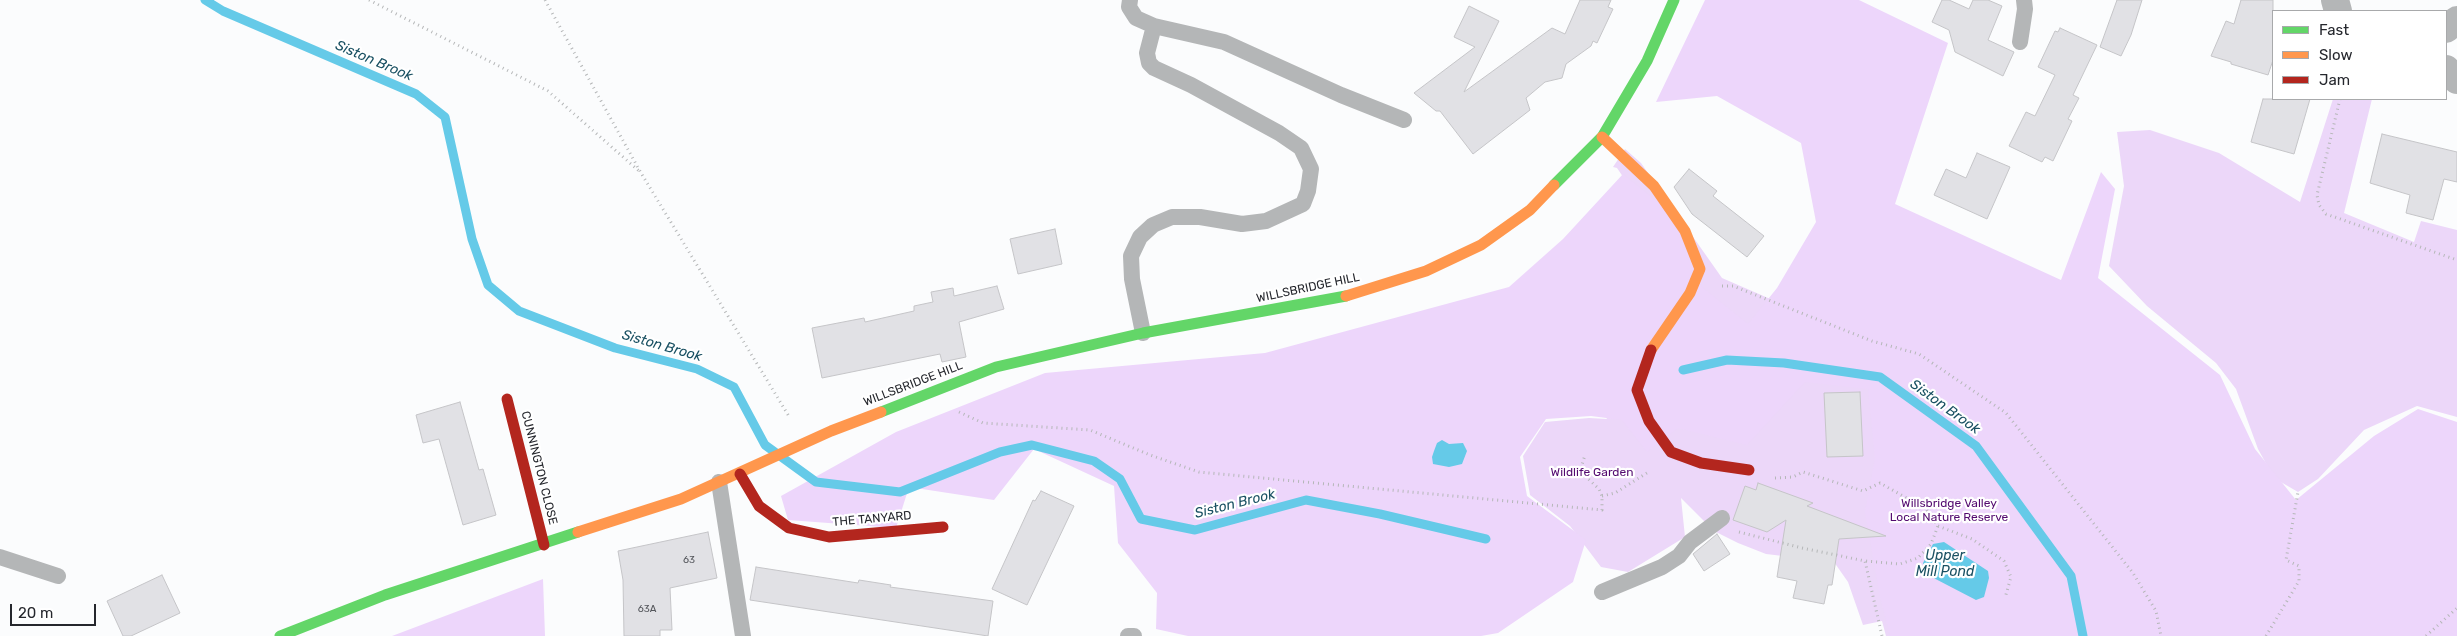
<!DOCTYPE html>
<style>
body{margin:0}
#map{position:relative;width:2457px;height:636px;overflow:hidden;background:#fbfcfd;font-family:Rubik,sans-serif}
canvas{display:block}
.legend{position:absolute;left:2272px;top:10px;width:175px;height:90px;box-sizing:border-box;background:#fff;border:1px solid #a8a9ab;margin:0;padding:6px 9px;list-style:none;font-size:15px;color:#25272d}
.legend li{display:flex;align-items:center;gap:10px;height:25px}
.legend b{width:25px;border:1px solid #a8a9ab}
.scale{position:absolute;left:10px;top:604px;width:86px;height:22px;box-sizing:border-box;border:2px solid #25272d;border-top:0;padding-left:6px;font-size:15px;line-height:18px;white-space:nowrap;color:#25272d;-webkit-text-stroke:4px #fff;paint-order:stroke}
</style>
<div id="map">
<canvas width="2457" height="636"></canvas>
<ul class="legend">
<li><b style="height:6px;background:#63d668"></b>Fast</li>
<li><b style="height:6px;background:#ff974d"></b>Slow</li>
<li><b style="height:6px;background:#b3261e"></b>Jam</li>
</ul>
<div class="scale">20 m</div>
</div>
<script>
const context = document.querySelector('canvas').getContext('2d');
context.lineJoin = 'round';
function paint(path, color) {
  context.fillStyle = color;
  context.fill(path, 'evenodd');
}
function shape(rows) {
  const path = new Path2D();
  for (const r of rows) {
    path.moveTo(r[0], r[1]);
    for (let i = 2; i < r.length; i += 2) path.lineTo(r[i], r[i + 1]);
  }
  return path;
}
function trace(path, color, width, dash) {
  context.strokeStyle = color;
  context.lineWidth = width;
  context.lineCap = dash ? 'butt' : 'round';
  context.setLineDash(dash || []);
  context.stroke(path);
}
function drawText(font, color, halo, rows, align = 'center') {
  context.font = font + ' Rubik,sans-serif';
  context.lineWidth = 4.5;
  context.setLineDash([]);
  context.textBaseline = 'middle';
  context.strokeStyle = halo;
  context.fillStyle = color;
  for (const [text, x, y, turn = 0] of rows) {
    context.save();
    context.translate(x, y);
    context.rotate((+turn || 0) * Math.PI / 180);
    context.textAlign = isNaN(turn) ? turn : align;
    if (halo) context.strokeText(text, 0, 0);
    context.fillText(text, 0, 0);
    context.restore();
  }
}
paint(shape([
 [2333,99,2372,99,2344,213,2414,242,2421,221,2457,230,2457,417,2417,406,2364,430,2318,479,2298,492,2274,478,2258,449,2236,389,2216,363,2147,306,2109,266,2124,186,2117,132,2150,130,2219,153,2300,202],
 [1625,149,1641,163,1722,278,1805,314,2170,636,1886,636,1882,621,1863,625,1848,582,1834,562,1766,554,1738,543,1714,531,1681,498,1685,537,1628,572,1601,567,1570,526,1530,495,1523,456,1545,422,1589,418,1607,419,1588,388,1634,193,1617,168,1613,167]
]), '#ecd7f9');
paint(shape([
 [1705,0,1859,0,1948,43,1895,204,2061,280,2101,172,2115,189,2098,278,2220,375,2255,449,2296,500,2374,436,2418,409,2457,422,2457,636,1890,636,1880,597,1865,512,1875,458,1868,389,1805,382,1747,445,1678,428,1647,452,1622,420,1591,416,1546,419,1520,457,1527,496,1586,540,1573,582,1498,633,1481,636,1188,636,1156,629,1157,593,1118,543,1114,486,1034,449,994,500,909,487,896,528,788,520,781,496,896,432,1045,373,1265,353,1509,287,1563,239,1623,174,1673,214,1702,287,1748,324,1777,288,1816,222,1801,143,1717,96,1656,102],
 [543,579,545,636,392,636]
]), '#edd6fb');
paint(shape([
 [1442,440,1449,444,1463,443,1467,451,1462,464,1449,467,1433,464,1432,457,1434,451,1437,443],
 [1944,542,1988,571,1989,578,1984,597,1976,600,1924,573,1923,563,1933,544]
]), '#65cae8');
trace(shape([
 [205,0,223,11,416,94,445,117,472,239,488,285,519,311,615,348,697,369,734,387,765,445,816,482,900,492,1000,452,1032,445,1094,461,1120,479,1141,519,1195,530,1306,500,1380,514,1486,539],
 [1683,370,1727,360,1784,363,1880,377,1976,446,2071,576,2083,636]
]), '#65cae8', 9);
const building = shape([
 [1580,0,1611,0,1608,7,1613,9,1597,43,1593,41,1591,46,1566,64,1562,78,1545,82,1526,98,1530,110,1473,154,1440,111,1436,111,1414,93,1475,47,1454,37,1469,6,1499,21,1464,92,1552,28,1565,34,1580,0],
 [1942,0,1949,0,1969,9,1973,0,1988,0,2002,6,1988,40,2014,52,2003,76,1955,52,1949,30,1932,22,1942,0],
 [2117,0,2142,0,2131,35,2121,56,2100,47,2117,0],
 [2241,0,2273,0,2273,60,2268,75,2231,64,2231,62,2211,56,2226,21,2234,24,2241,0],
 [2060,28,2097,45,2073,95,2079,98,2068,119,2072,121,2053,161,2045,157,2042,162,2009,146,2026,112,2035,116,2055,75,2038,67,2055,31,2058,32,2060,28],
 [2263,99,2310,99,2294,154,2251,142,2263,99],
 [2382,134,2457,152,2457,182,2444,179,2433,220,2406,213,2410,195,2370,183,2382,134],
 [1977,153,2010,167,1987,219,1934,195,1946,169,1966,178,1977,153],
 [1689,169,1717,191,1713,196,1764,236,1747,257,1692,214,1674,187,1689,169],
 [1055,229,1062,264,1018,274,1010,239,1055,229],
 [997,286,1004,309,959,322,966,357,942,362,940,354,822,378,812,328,864,318,865,322,914,311,914,306,933,302,931,292,953,288,954,296,997,286],
 [1860,392,1863,456,1827,457,1824,393,1860,392],
 [460,402,479,470,483,469,496,515,463,525,439,439,423,443,416,415,460,402],
 [1758,483,1813,503,1807,506,1886,536,1839,539,1832,585,1828,585,1824,604,1793,598,1797,581,1777,577,1786,520,1767,532,1733,520,1745,486,1756,490,1758,483],
 [1041,491,1074,506,1027,605,992,589,1033,500,1035,501,1041,491],
 [708,532,717,578,670,588,672,630,660,630,660,636,624,636,623,580,618,551,708,532],
 [1717,534,1730,554,1704,571,1693,554,1717,534],
 [756,567,858,583,859,580,891,585,890,587,993,601,988,636,750,600,756,567],
 [162,575,180,613,131,636,123,636,107,601,162,575]
]);
paint(building, '#e1e1e5');
trace(building, '#c5c5c8', 1);
trace(shape([
 [369,0,548,91,639,171],
 [545,0,641,173,790,418],
 [2340,99,2317,195,2319,205,2326,214,2457,260],
 [1722,286,1733,286,1872,341,1919,354,2006,413,2133,573,2156,611,2161,636],
 [959,412,983,423,1090,430,1150,455,1199,472,1602,510,1602,496,1599,489,1582,473,1581,468,1585,455],
 [1775,478,1793,477,1803,472,1863,491,1880,483,1926,509,1938,526,1931,544,1918,558,1900,564,1865,561],
 [1602,496,1615,493,1650,471],
 [1938,526,1972,539,2004,561,2011,577,2005,598],
 [1739,532,1802,548,1865,561,1882,636],
 [2266,636,2299,581,2299,566,2286,560,2298,492],
 [2426,636,2457,608]
]), '#b5b7b8', 3, [1, 4]);
trace(shape([
 [1130,0,1129,7,1136,18,1154,26],
 [2020,42,2025,9,2024,0],
 [1143,333,1132,279,1131,256,1140,237,1153,225,1172,217,1200,217,1242,224,1266,221,1303,204,1308,191,1311,169,1301,148,1279,133,1191,85,1154,68,1149,63,1147,53,1154,26,1224,42,1341,95,1404,120],
 [719,482,743,636],
 [0,557,58,576],
 [1602,592,1662,567,1679,556,1690,542,1722,518],
 [1128,636,1134,636]
]), '#b4b6b7', 16);
trace(shape([
 [2335,0,2338,11],
 [2446,29,2457,20],
 [2446,69,2457,80]
]), '#b4b6b7', 28);
trace(shape([
 [1554,185,1602,137,1647,61,1674,0],
 [881,412,996,367,1143,333,1346,296],
 [280,636,385,595,578,532]
]), '#63d668', 11);
trace(shape([
 [1602,137,1654,186,1685,231,1700,269,1690,293,1651,350],
 [1346,296,1426,271,1481,245,1530,210,1554,185],
 [578,532,681,499,831,431,881,412]
]), '#ff974d', 11);
trace(shape([
 [1651,350,1637,390,1649,421,1671,452,1701,463,1749,470],
 [507,399,544,545],
 [740,474,759,506,789,528,829,537,943,527]
]), '#b3261e', 11);
drawText('10px', '#54565b', null, [
 ["63",689,560],
 ["63A",647,609]
]);
drawText('12px', '#25272d', '#fff', [
 ["WILLSBRIDGE HILL",1308,288,-12],
 ["WILLSBRIDGE HILL",913,384,-21],
 ["CUNNINGTON CLOSE",539,468,76],
 ["THE TANYARD",872,519,-5]
]);
drawText('12px', '#530a6f', '#fff', [
 ["Wildlife Garden",1592,473],
 ["Willsbridge Valley",1949,504],
 ["Local Nature Reserve",1949,518]
]);
drawText('italic 14px', '#195062', '#fff', [
 ["Siston Brook",374,61,23],
 ["Siston Brook",662,346,16],
 ["Siston Brook",1945,407,36],
 ["Siston Brook",1235,504,-14],
 ["Upper",1945,556],
 ["Mill Pond",1945,572]
]);
</script>
